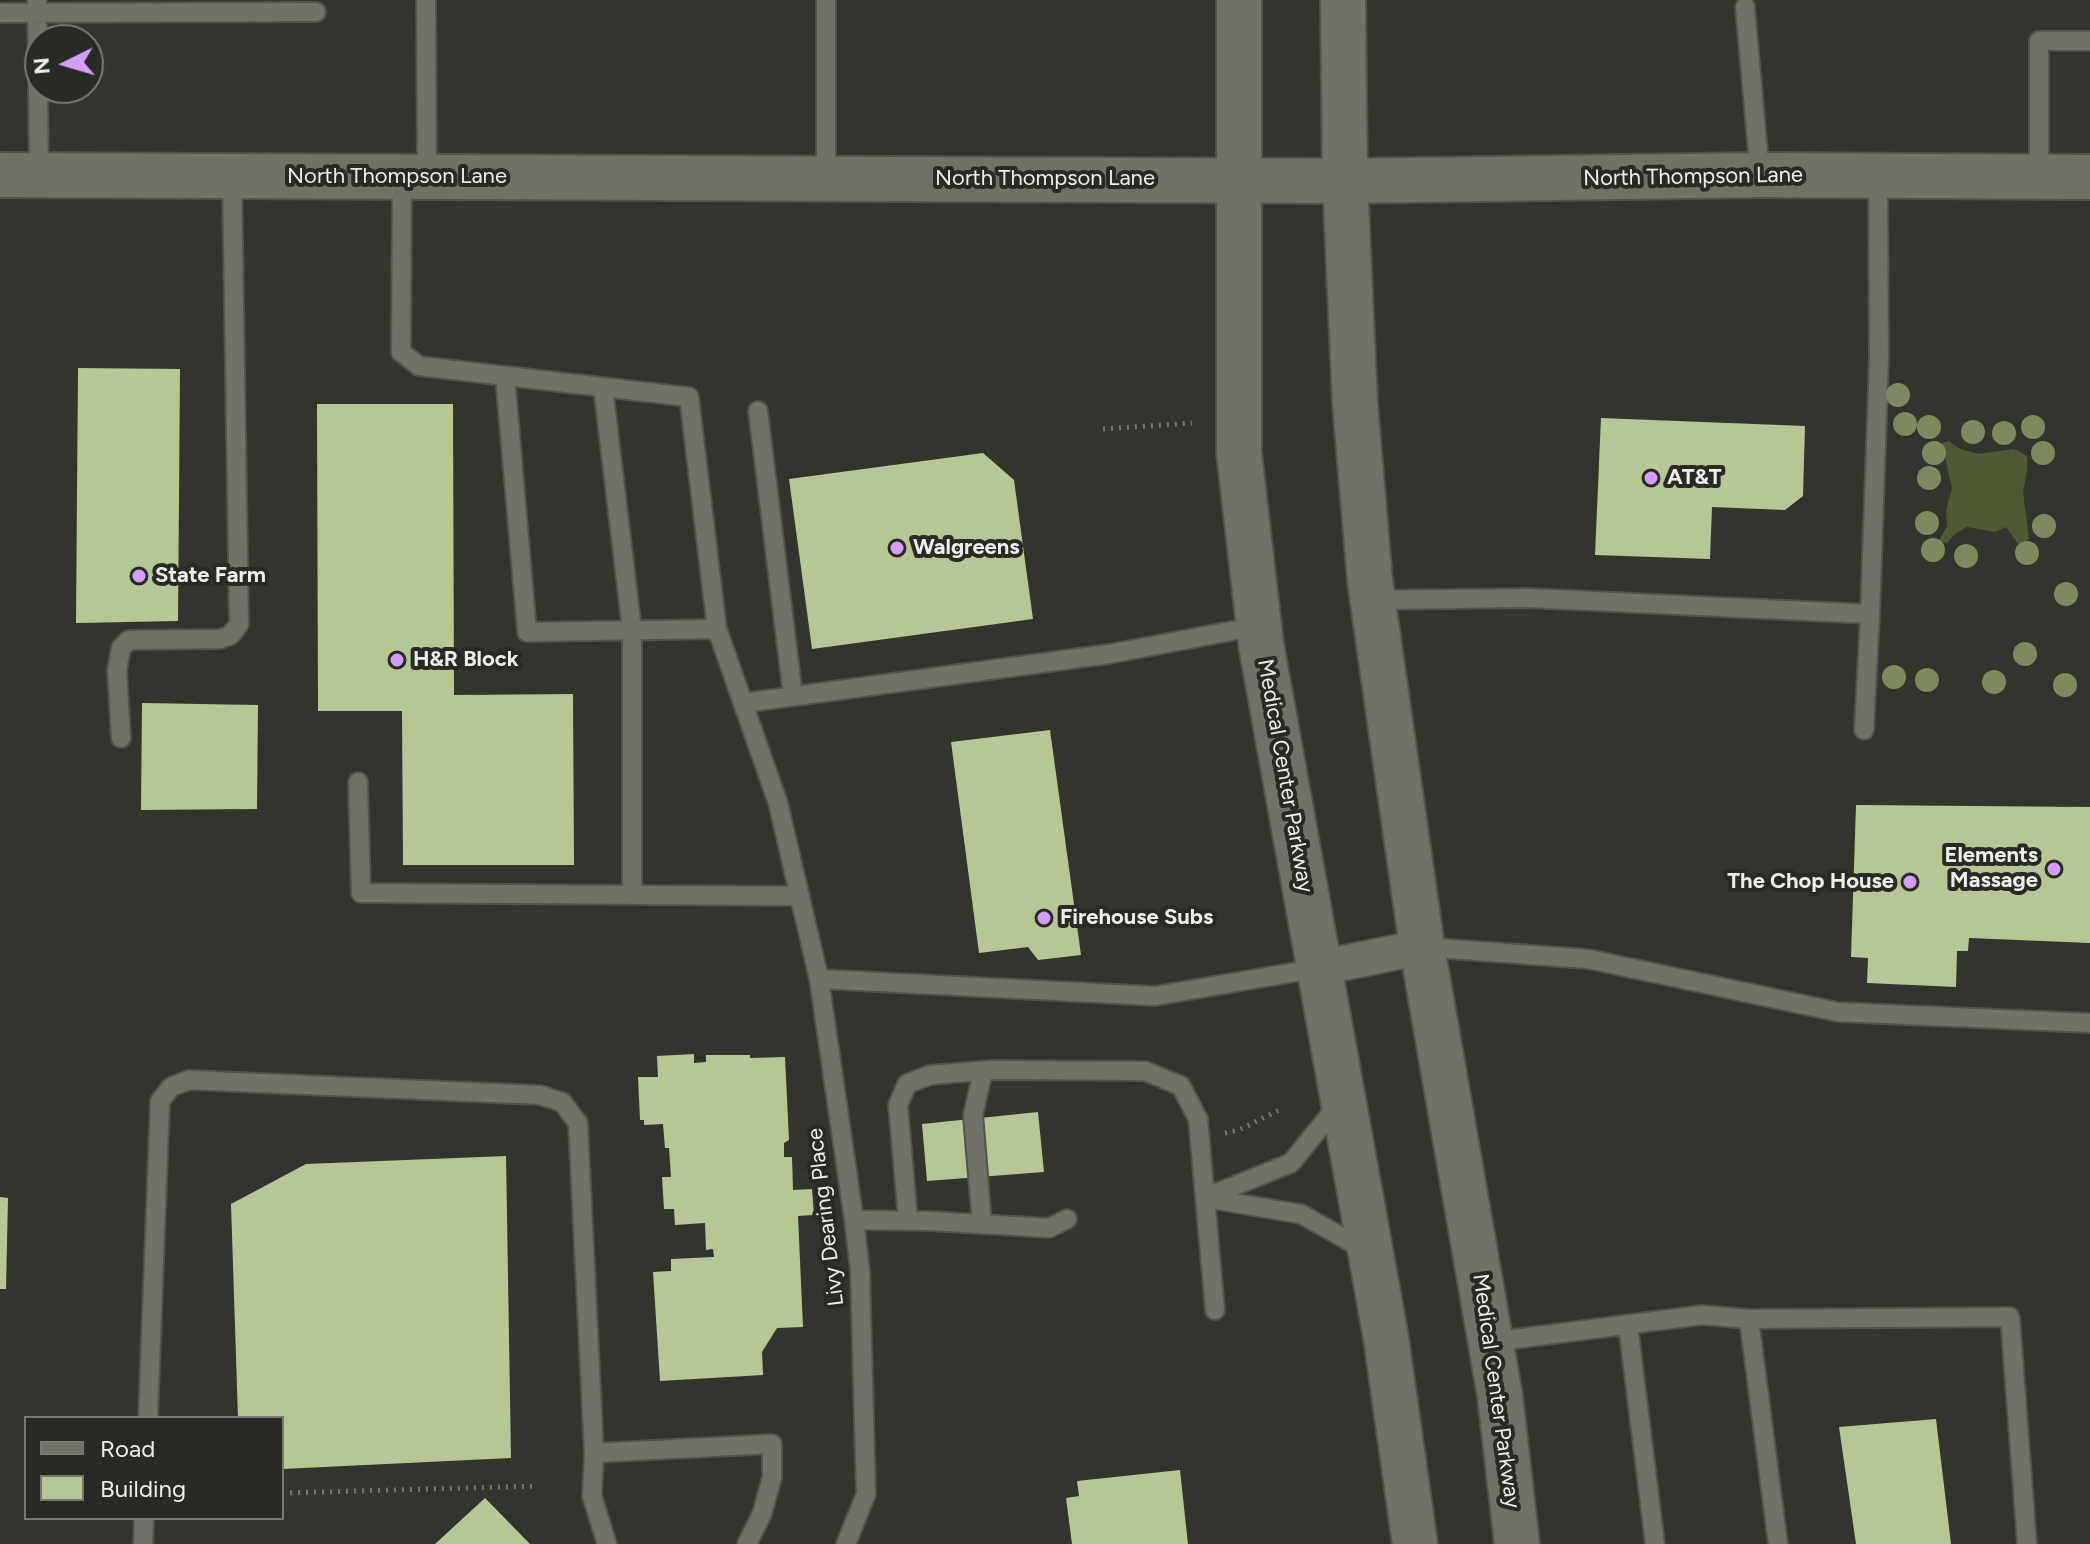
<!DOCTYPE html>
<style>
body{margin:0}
#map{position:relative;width:2090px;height:1544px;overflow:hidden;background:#32352d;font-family:Figtree,sans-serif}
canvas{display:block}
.legend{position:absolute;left:24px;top:1416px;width:260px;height:104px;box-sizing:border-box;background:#282b24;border:2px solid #767973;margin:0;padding:10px 14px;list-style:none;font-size:24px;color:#eceee9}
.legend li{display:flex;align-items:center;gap:16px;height:40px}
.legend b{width:40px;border:2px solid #767973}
.north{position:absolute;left:24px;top:24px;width:80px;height:80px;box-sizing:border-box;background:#282b24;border:2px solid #767973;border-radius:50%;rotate:265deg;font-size:22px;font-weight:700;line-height:32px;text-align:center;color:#eceee9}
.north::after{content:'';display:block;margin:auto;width:28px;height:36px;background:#d59cfb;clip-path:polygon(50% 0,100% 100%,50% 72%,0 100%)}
</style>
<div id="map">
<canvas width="2090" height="1544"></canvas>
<ul class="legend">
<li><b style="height:10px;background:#6e7269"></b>Road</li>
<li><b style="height:22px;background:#b6c795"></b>Building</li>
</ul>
<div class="north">N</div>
</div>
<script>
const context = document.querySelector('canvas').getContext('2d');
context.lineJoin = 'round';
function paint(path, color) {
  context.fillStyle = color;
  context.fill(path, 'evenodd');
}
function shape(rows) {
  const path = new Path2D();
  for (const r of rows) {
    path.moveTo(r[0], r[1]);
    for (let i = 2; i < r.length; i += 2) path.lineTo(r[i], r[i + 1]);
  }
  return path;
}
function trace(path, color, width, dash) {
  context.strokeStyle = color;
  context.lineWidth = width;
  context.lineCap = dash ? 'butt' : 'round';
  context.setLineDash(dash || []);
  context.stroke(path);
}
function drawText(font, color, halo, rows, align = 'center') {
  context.font = font + ' Figtree,sans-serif';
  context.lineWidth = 8;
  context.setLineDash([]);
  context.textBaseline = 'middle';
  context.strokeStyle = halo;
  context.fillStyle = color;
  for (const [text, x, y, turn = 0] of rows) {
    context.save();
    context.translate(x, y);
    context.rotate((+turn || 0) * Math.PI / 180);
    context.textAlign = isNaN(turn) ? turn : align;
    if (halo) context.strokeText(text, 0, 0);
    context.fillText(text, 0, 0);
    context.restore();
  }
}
paint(shape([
 [1949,441,1960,449,1978,454,2014,449,2027,456,2027,470,2023,492,2029,539,2019,545,2006,527,1995,532,1967,527,1956,533,1947,543,1938,542,1947,526,1946,510,1952,488,1942,443]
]), '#4d5a33');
paint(shape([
 [78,368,180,369,178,621,76,623],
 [317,404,453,404,454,695,573,694,574,865,403,865,402,711,318,711],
 [1601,418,1805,426,1803,496,1785,510,1712,507,1710,559,1595,555],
 [983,453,1014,480,1033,619,812,649,789,479],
 [142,703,258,705,257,809,141,810],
 [1050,730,1081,955,1038,960,1028,947,979,953,951,742],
 [1856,805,2090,807,2090,943,1969,938,1968,951,1957,951,1956,987,1867,983,1868,958,1851,957],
 [694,1054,694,1063,706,1062,706,1055,750,1055,750,1058,785,1057,789,1140,784,1143,784,1157,792,1157,793,1190,812,1189,814,1215,798,1216,803,1327,777,1328,762,1352,763,1375,660,1381,653,1272,671,1271,671,1259,714,1257,713,1249,706,1250,705,1223,675,1225,674,1209,664,1209,662,1177,671,1177,669,1148,665,1148,663,1124,644,1125,644,1120,640,1120,638,1077,658,1077,657,1056],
 [1038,1112,1044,1172,927,1181,922,1124],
 [506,1156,511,1458,282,1469,282,1418,238,1418,231,1204,306,1164],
 [0,1197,8,1198,6,1289,0,1289],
 [1936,1419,1951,1544,1856,1544,1839,1427],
 [1180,1470,1188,1544,1072,1544,1066,1498,1079,1496,1077,1481],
 [485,1498,530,1544,435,1544]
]), '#b6c795');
const service = shape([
 [426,0,427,177],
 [826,0,826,179],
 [37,2,39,175],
 [1745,7,1760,175],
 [0,13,316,12],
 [2039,176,2039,41,2090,41],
 [402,177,401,352,419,366,689,397,717,629,778,803,819,979,854,1220,860,1270,866,1494,846,1544],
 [505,376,527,632,717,629],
 [603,387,632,630,632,895],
 [758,411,793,696],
 [1373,600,1528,598,1870,614,1879,358,1878,176],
 [743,703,1109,654,1258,626],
 [1864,730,1870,614],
 [121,738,117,670,121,648,129,640,220,639,231,635,239,624,232,177],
 [358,782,361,893,800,896],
 [1422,947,1588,959,1838,1012,2090,1023],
 [819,979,1155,996,1319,968],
 [1207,1197,1291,1163,1339,1104],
 [1206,1198,1301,1214,1365,1250],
 [854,1220,930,1221,1049,1228,1067,1219],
 [908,1220,898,1105,907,1084,930,1075,992,1070,1145,1071,1181,1086,1198,1119,1215,1310],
 [982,1224,973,1115,983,1071],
 [1749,1319,2010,1317,2027,1544],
 [1628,1325,1655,1544],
 [1491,1342,1702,1315,1749,1319,1778,1544],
 [148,1418,160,1101,171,1087,189,1080,540,1095,562,1102,578,1123,594,1453,592,1496,607,1544],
 [594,1453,772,1444,772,1477,762,1514,747,1544],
 [143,1544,144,1518]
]);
const minor = shape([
 [1319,968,1422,947]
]);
const secondary = shape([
 [1239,0,1239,453,1261,644,1386,1338,1415,1544],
 [1343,0,1345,181,1355,403,1370,581,1422,947,1500,1396,1517,1544],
 [0,175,1345,181,1760,175,2090,177]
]);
trace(service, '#51534d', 22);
trace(minor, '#51534d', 38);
trace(secondary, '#51534d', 48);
trace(shape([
 [1103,429,1192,423],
 [1225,1133,1239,1130,1279,1110],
 [282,1493,538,1486]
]), '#747770', 5, [2, 6]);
trace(service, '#6e7269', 18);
trace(minor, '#6e7269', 34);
trace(secondary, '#6e7269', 44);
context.fillStyle = '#7c8a5e';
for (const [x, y] of [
 [1898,395],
 [1905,424],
 [1929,427],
 [2033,427],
 [1973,432],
 [2004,433],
 [1934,453],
 [2043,453],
 [1929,478],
 [1927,523],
 [2044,526],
 [1933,550],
 [2027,553],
 [1966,556],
 [2066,594],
 [2025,654],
 [1894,677],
 [1927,680],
 [1994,682],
 [2065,685]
]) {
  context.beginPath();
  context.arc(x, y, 12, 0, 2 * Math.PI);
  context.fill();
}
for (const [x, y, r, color] of [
 [1651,478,8,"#d59cfb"],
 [897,548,8,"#d59cfb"],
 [139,576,8,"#d59cfb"],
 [397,660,8,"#d59cfb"],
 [2054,869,8,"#d59cfb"],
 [1910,882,8,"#d59cfb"],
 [1044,918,8,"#d59cfb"]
]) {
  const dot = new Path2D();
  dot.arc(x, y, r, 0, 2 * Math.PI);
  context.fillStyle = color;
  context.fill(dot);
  trace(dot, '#282b24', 3);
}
drawText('22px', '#eceee9', '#282b24', [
 ["North Thompson Lane",397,177],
 ["North Thompson Lane",1693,177,-1],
 ["North Thompson Lane",1045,179],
 ["Medical Center Parkway",1285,776,80],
 ["Livy Dearing Place",826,1217,-97],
 ["Medical Center Parkway",1496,1391,82]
]);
drawText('bold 22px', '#eceee9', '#282b24', [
 ["AT&T",1667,478],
 ["Walgreens",913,548],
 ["State Farm",155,576],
 ["H&R Block",413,660],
 ["Elements",2038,856,"right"],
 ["Massage",2038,881,"right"],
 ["The Chop House",1894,882,"right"],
 ["Firehouse Subs",1060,918]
], 'left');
</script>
